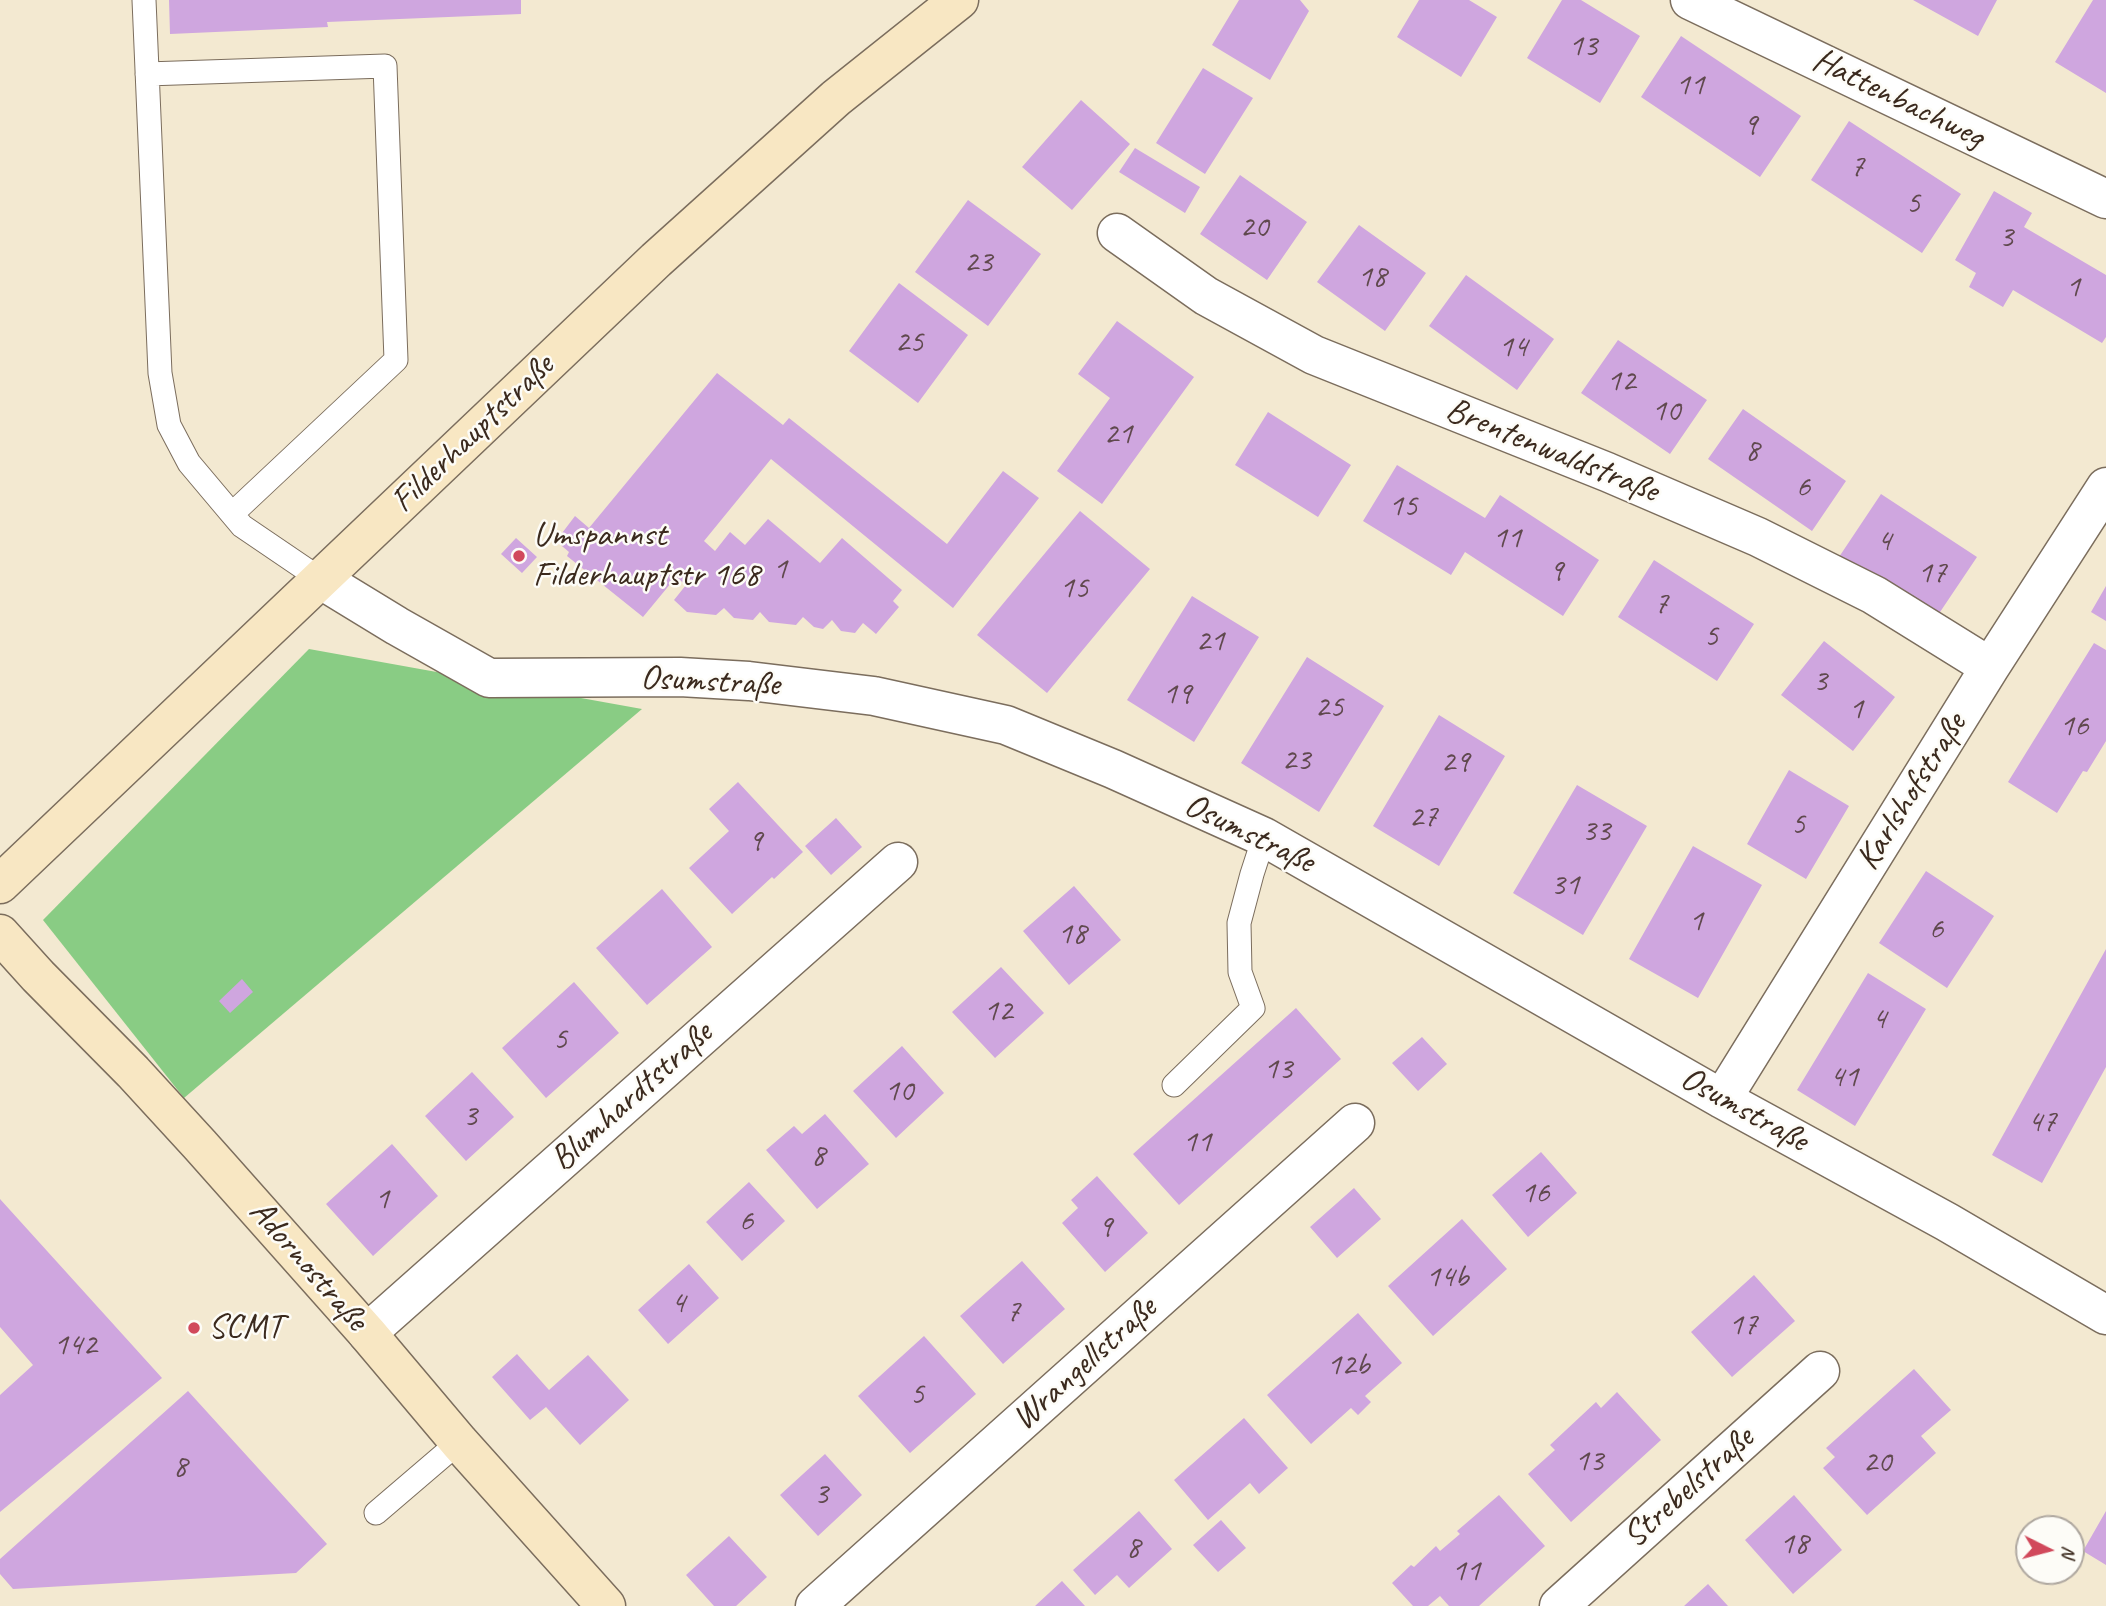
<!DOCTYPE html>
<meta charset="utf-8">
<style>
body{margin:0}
#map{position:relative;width:2106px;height:1606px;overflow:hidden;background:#f3e9d1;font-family:Caveat,sans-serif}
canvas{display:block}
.north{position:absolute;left:2015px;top:1515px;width:70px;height:70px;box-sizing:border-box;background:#fdfcf7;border:2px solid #afa8a0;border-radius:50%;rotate:96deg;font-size:19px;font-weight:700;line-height:28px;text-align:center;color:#3b2a1e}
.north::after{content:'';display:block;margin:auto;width:24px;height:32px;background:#d1495b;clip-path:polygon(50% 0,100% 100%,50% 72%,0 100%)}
</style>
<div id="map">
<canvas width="2106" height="1606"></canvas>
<div class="north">N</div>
</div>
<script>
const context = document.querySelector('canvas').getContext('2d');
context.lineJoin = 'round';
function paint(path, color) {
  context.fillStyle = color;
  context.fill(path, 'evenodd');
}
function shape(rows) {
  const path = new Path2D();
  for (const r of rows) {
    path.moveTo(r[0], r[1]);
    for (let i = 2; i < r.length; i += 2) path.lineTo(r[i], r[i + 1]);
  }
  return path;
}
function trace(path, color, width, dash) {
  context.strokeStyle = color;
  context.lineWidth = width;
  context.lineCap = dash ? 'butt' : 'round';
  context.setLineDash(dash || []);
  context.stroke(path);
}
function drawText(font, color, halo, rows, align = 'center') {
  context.font = font + ' Caveat,sans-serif';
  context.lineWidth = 5;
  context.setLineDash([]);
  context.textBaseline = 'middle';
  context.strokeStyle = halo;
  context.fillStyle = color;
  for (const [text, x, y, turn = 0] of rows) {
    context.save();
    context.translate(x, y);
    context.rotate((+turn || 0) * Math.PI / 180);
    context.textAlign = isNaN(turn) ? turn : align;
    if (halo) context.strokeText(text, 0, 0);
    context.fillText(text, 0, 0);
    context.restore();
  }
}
paint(shape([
 [309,649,642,709,184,1098,43,920]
]), '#89cc84');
paint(shape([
 [169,0,521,0,521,14,327,22,328,27,170,34],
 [1239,0,1300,0,1309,11,1270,80,1212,45],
 [1419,0,1469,0,1497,17,1461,77,1397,37],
 [1562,0,1581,0,1640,36,1600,103,1527,58],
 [1913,0,1997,0,1978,36],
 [2093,0,2106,0,2106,93,2055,62],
 [1681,36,1801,116,1760,177,1641,97],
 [1203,68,1253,98,1205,174,1156,143],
 [1081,100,1130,144,1072,210,1022,167],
 [1849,121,1961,194,1922,253,1811,180],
 [1135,148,1200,187,1185,213,1119,172],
 [1240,175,1307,222,1267,280,1200,234],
 [1994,191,2032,213,2024,227,2106,275,2106,337,2102,343,2013,290,2003,307,1969,287,1976,273,1955,260],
 [968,200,1041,254,988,326,915,272],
 [1359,225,1426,273,1385,331,1317,282],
 [1466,275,1554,339,1517,390,1429,326],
 [899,283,968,335,918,403,849,351],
 [1117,321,1194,377,1102,504,1057,471,1110,398,1078,374],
 [1618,340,1707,400,1670,454,1581,393],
 [717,373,783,425,789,418,947,544,1003,471,1039,498,953,608,771,459,704,541,715,551,730,532,745,545,768,519,820,563,842,538,902,590,893,601,899,607,876,634,863,623,855,633,841,631,832,620,823,629,814,627,803,617,796,625,769,622,760,612,753,620,734,618,724,608,716,615,687,612,674,600,686,585,676,577,643,617,567,556,569,552,556,541,575,516,589,528],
 [1743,409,1846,481,1812,531,1708,459],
 [1268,412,1351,465,1318,517,1235,465],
 [1397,465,1485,518,1500,495,1599,560,1563,616,1465,552,1451,575,1363,521],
 [1881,494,1977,557,1934,621,1839,557],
 [1080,511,1150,569,1047,693,977,635],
 [516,538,537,557,522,573,501,554],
 [1654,560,1754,624,1717,681,1618,617],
 [2106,586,2106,621,2091,612],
 [1192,596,1259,637,1194,742,1127,700],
 [1824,641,1895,697,1853,751,1781,695],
 [2094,643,2106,650,2106,741,2087,772,2083,771,2057,813,2008,782],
 [1307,657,1384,706,1319,812,1241,763],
 [1439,715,1505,756,1439,866,1373,826],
 [1789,770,1849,806,1806,879,1747,844],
 [738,782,803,852,774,879,772,877,732,914,689,868,729,831,709,809],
 [1577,785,1647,826,1583,935,1513,893],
 [836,818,862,847,831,875,805,846],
 [1693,846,1762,885,1698,998,1629,959],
 [1926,871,1994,916,1947,988,1879,943],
 [1074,886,1121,940,1069,985,1023,931],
 [662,889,712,947,647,1005,596,948],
 [2106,949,2106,1067,2042,1183,1992,1155],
 [1001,967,1044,1013,995,1058,952,1012],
 [1868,973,1926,1009,1855,1126,1797,1090],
 [242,979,253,992,230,1013,219,1001],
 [574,982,619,1033,546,1098,502,1048],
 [1296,1008,1341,1059,1179,1205,1133,1154],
 [1422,1037,1447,1064,1418,1091,1392,1063],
 [902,1046,944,1093,896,1138,853,1091],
 [472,1072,514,1117,466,1161,425,1116],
 [825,1114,869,1164,817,1209,766,1150,794,1126,802,1134],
 [392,1144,438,1196,373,1256,326,1204],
 [1541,1152,1577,1193,1528,1237,1492,1195],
 [1097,1176,1148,1233,1105,1272,1062,1223,1078,1208,1071,1200],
 [749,1182,785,1221,742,1261,706,1222],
 [1354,1188,1381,1219,1337,1258,1310,1227],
 [0,1199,162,1378,0,1512,0,1395,33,1365,0,1327],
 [1462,1219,1507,1269,1433,1336,1388,1286],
 [1022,1261,1065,1309,1003,1364,960,1316],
 [689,1264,719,1298,668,1344,638,1310],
 [1754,1275,1795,1321,1732,1377,1691,1332],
 [1358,1313,1402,1363,1365,1396,1371,1402,1358,1415,1351,1408,1311,1444,1267,1395],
 [924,1336,976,1394,910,1453,858,1396],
 [517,1354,549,1390,588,1355,629,1400,580,1445,546,1407,530,1420,492,1377],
 [1914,1369,1951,1410,1921,1436,1936,1453,1867,1515,1823,1468,1835,1457,1826,1448],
 [188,1391,327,1544,296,1573,13,1589,0,1574,0,1559],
 [1617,1392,1661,1440,1571,1522,1528,1474,1555,1450,1550,1445,1596,1402,1601,1408],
 [1244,1418,1288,1468,1259,1494,1250,1483,1208,1520,1174,1480],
 [825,1454,862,1495,818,1536,780,1495],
 [1499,1495,1545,1546,1479,1606,1449,1606,1440,1596,1428,1606,1413,1606,1392,1583,1411,1565,1414,1567,1436,1546,1440,1551,1460,1534,1457,1531],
 [1794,1495,1842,1550,1793,1594,1745,1540],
 [1139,1511,1172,1549,1129,1588,1117,1575,1095,1595,1073,1570],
 [2106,1511,2106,1565,2083,1551],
 [1221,1520,1246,1548,1218,1572,1193,1545],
 [729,1536,767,1577,736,1606,714,1606,686,1575],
 [1062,1581,1085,1606,1035,1606],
 [1708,1584,1728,1606,1684,1606]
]), '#cfa6df');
const lane = shape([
 [144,0,160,373,169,425,189,463,242,526,320,579],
 [147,74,385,66,396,360,232,514],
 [1174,1085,1253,1008,1240,972,1239,923,1252,874,1264,837],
 [376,1513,459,1442]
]);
const street = shape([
 [1690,0,2106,199],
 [1117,233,1206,296,1314,355,1607,472,1758,537,1874,595,1990,667],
 [320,579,397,626,489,678,680,677,749,681,874,696,1006,725,1113,769,1264,837,1722,1099,1947,1222,2106,1315],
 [1722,1099,1990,667,2106,487],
 [367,1333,898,862],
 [815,1606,1355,1123],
 [1559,1606,1820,1371]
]);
const secondary = shape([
 [0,884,656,260,836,98,959,0],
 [0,934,38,976,133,1072,200,1145,367,1333,459,1442,606,1606]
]);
trace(lane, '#7b6d5d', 25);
trace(street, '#7b6d5d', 41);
trace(secondary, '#7b6d5d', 41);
trace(lane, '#fff', 23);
trace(street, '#fff', 38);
trace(secondary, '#f8e7c3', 38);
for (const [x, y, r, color] of [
 [519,556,7,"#d1495b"],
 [194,1328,7,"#d1495b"]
]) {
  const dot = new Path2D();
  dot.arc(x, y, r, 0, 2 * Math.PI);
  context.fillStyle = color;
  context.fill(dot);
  trace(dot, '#fdfcf7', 2.5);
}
drawText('32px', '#60494e', null, [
 ["13",1583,47],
 ["11",1690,86],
 ["9",1750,126],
 ["7",1857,168],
 ["5",1913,204],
 ["20",1254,228],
 ["3",2006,238],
 ["23",978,263],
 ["18",1372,278],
 ["1",2073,288],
 ["25",909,343],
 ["14",1513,348],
 ["12",1621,382],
 ["10",1666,412],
 ["21",1118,435],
 ["8",1752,452],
 ["6",1803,488],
 ["15",1403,507],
 ["11",1507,539],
 ["4",1884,542],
 ["1",780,570],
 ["9",1556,572],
 ["17",1932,574],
 ["15",1074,589],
 ["7",1661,605],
 ["5",1711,637],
 ["21",1210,642],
 ["3",1820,682],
 ["19",1177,695],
 ["25",1329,708],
 ["1",1856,710],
 ["16",2074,727],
 ["23",1296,761],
 ["29",1455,763],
 ["27",1423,818],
 ["5",1798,825],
 ["33",1596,832],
 ["9",755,842],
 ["31",1565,886],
 ["1",1696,922],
 ["6",1936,930],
 ["18",1072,935],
 ["12",998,1012],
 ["4",1879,1020],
 ["5",560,1040],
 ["13",1278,1070],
 ["41",1844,1078],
 ["10",899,1092],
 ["3",470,1117],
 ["47",2042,1123],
 ["11",1197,1143],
 ["8",818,1157],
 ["16",1535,1194],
 ["1",382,1200],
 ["6",746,1222],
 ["9",1105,1228],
 ["14b",1447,1278],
 ["4",678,1304],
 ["7",1013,1313],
 ["17",1743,1326],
 ["142",75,1346],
 ["12b",1348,1366],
 ["5",917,1395],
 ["13",1589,1462],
 ["20",1877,1463],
 ["8",180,1468],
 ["3",821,1495],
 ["18",1794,1545],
 ["8",1133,1549],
 ["11",1466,1572]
]);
drawText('35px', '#3b2a1e', '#fdfcf7', [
 ["Hattenbachweg",1898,99,26],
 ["Filderhauptstraße",473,434,-44],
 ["Brentenwaldstraße",1552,451,22],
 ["Osumstraße",710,682,3],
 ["Karlshofstraße",1912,792,-58],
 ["Osumstraße",1249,834,26],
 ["Blumhardtstraße",632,1097,-42],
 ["Osumstraße",1744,1110,29],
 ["Adornostraße",308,1266,49],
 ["Wrangellstraße",1085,1364,-42],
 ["Strebelstraße",1689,1488,-42]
]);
drawText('35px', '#3b2a1e', '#fdfcf7', [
 ["Umspannst",533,536],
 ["Filderhauptstr 168",533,576],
 ["SCMT",208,1328]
], 'left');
</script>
